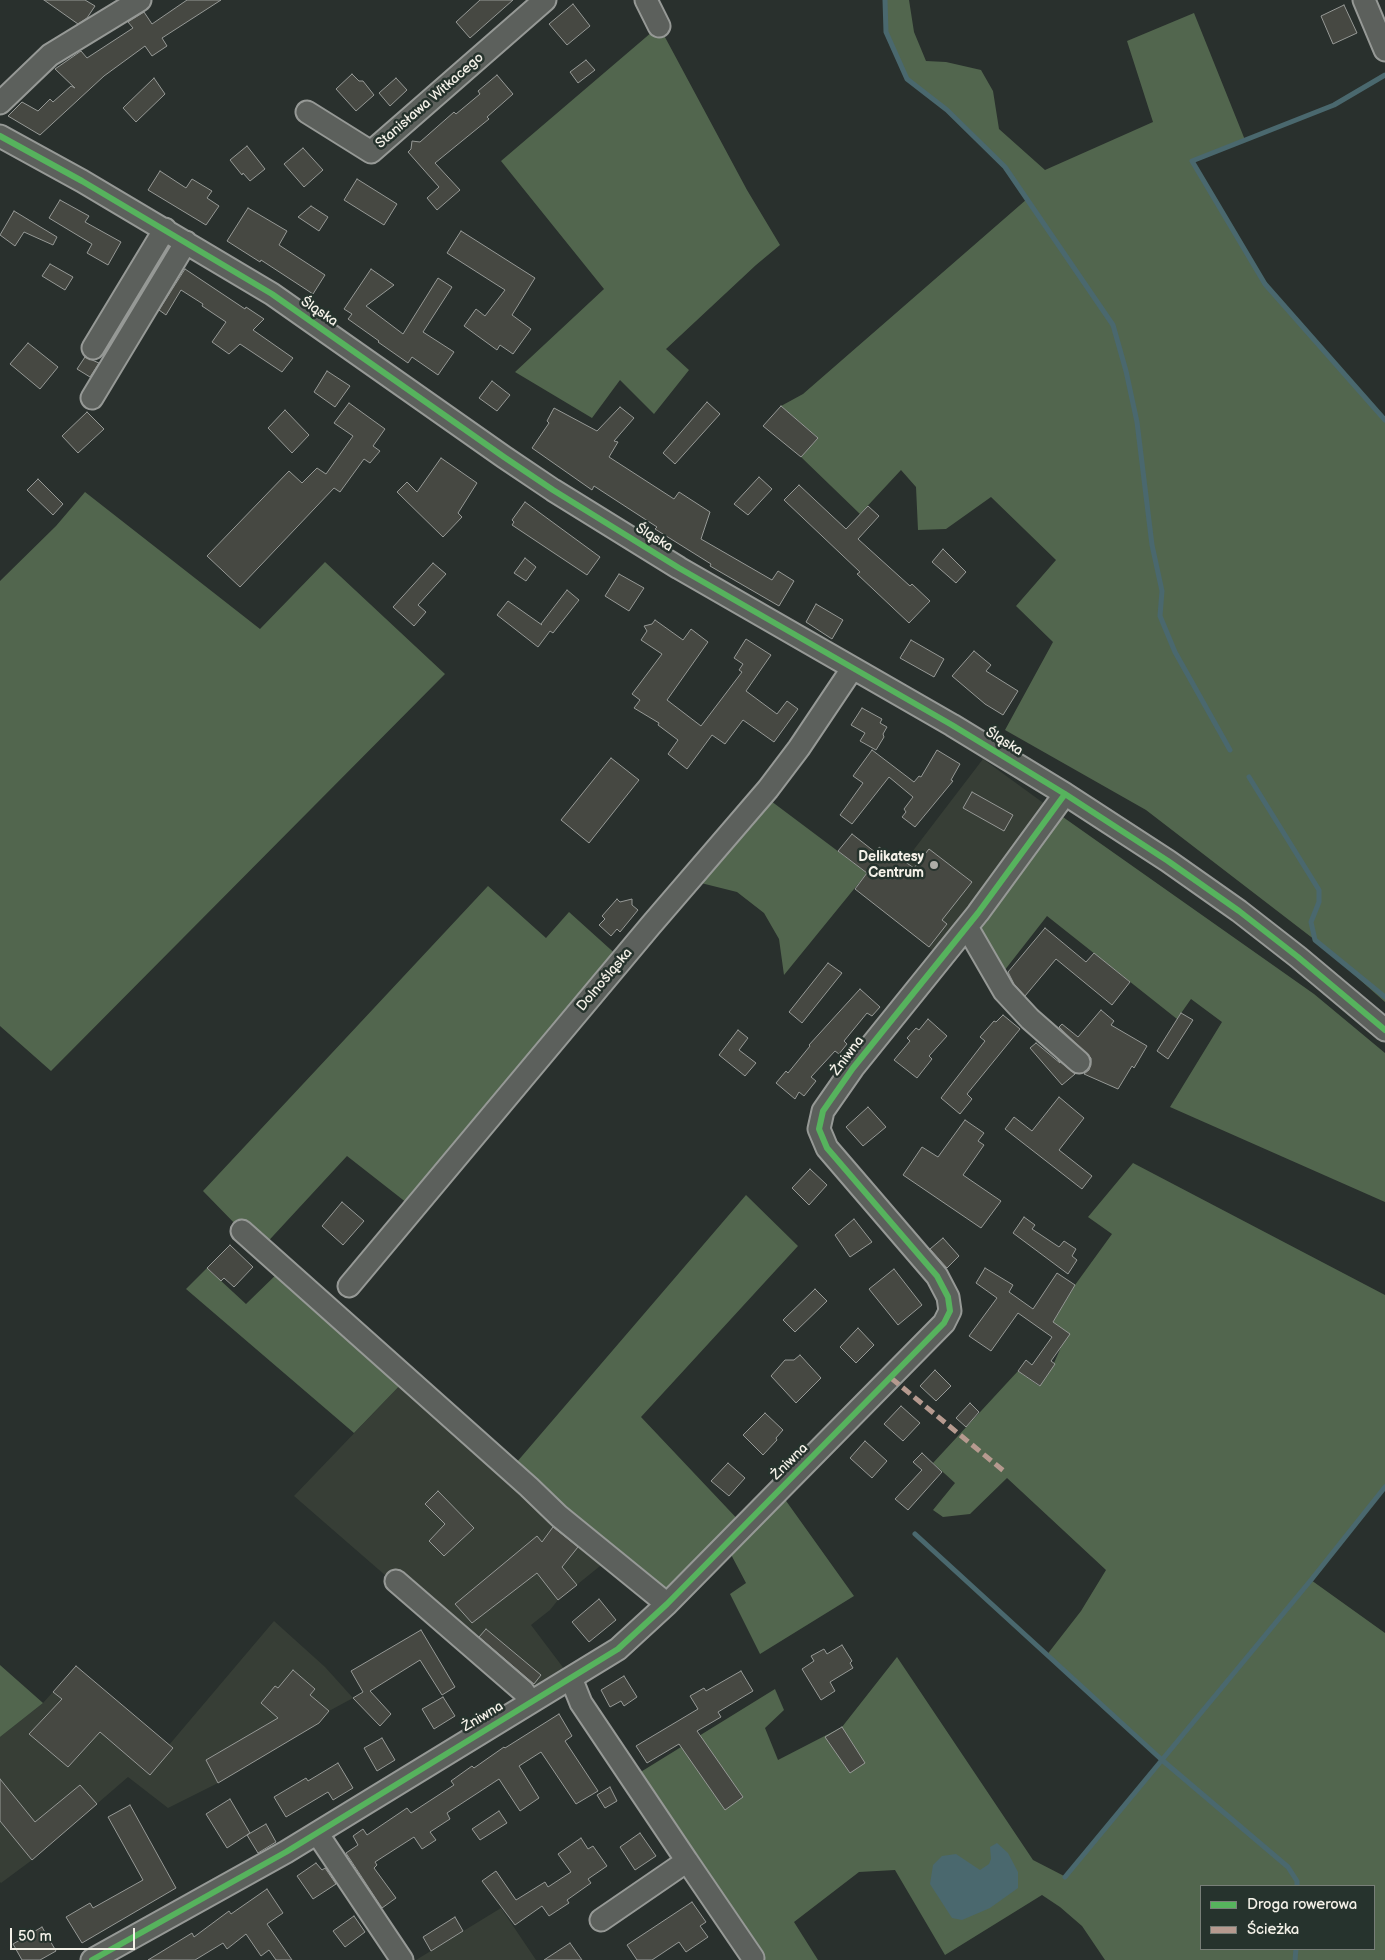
<!DOCTYPE html>
<meta charset="utf-8">
<style>
body{margin:0}
#map{position:relative;width:1385px;height:1960px;overflow:hidden;background:#29302d;font-family:"Balsamiq Sans",sans-serif}
canvas{display:block}
.legend{position:absolute;left:1200px;top:1885px;width:175px;height:65px;box-sizing:border-box;background:#26332d;border:1px solid #787f78;margin:0;padding:6px 9px;list-style:none;font-size:15px;color:#f4f1e8}
.legend li{display:flex;align-items:center;gap:10px;height:25px}
.legend b{width:25px;border:1px solid #787f78}
.scale{position:absolute;left:10px;top:1928px;width:125px;height:22px;box-sizing:border-box;border:2px solid #f4f1e8;border-top:0;padding-left:6px;font-size:15px;line-height:18px;white-space:nowrap;color:#f4f1e8;-webkit-text-stroke:4px #26332d;paint-order:stroke}
</style>
<div id="map">
<canvas width="1385" height="1960"></canvas>
<ul class="legend">
<li><b style="height:6px;background:#56b35d"></b>Droga rowerowa</li>
<li><b style="height:6px;background:#b69a8f"></b>Ścieżka</li>
</ul>
<div class="scale">50 m</div>
</div>
<script>
const context = document.querySelector('canvas').getContext('2d');
context.lineJoin = 'round';
function paint(path, color) {
  context.fillStyle = color;
  context.fill(path, 'evenodd');
}
function shape(rows) {
  const path = new Path2D();
  for (const r of rows) {
    path.moveTo(r[0], r[1]);
    for (let i = 2; i < r.length; i += 2) path.lineTo(r[i], r[i + 1]);
  }
  return path;
}
function trace(path, color, width, dash) {
  context.strokeStyle = color;
  context.lineWidth = width;
  context.lineCap = dash ? 'butt' : 'round';
  context.setLineDash(dash || []);
  context.stroke(path);
}
function drawText(font, color, halo, rows, align = 'center') {
  context.font = font + ' "Balsamiq Sans",sans-serif';
  context.lineWidth = 5;
  context.setLineDash([]);
  context.textBaseline = 'middle';
  context.strokeStyle = halo;
  context.fillStyle = color;
  for (const [text, x, y, turn = 0] of rows) {
    context.save();
    context.translate(x, y);
    context.rotate((+turn || 0) * Math.PI / 180);
    context.textAlign = isNaN(turn) ? turn : align;
    if (halo) context.strokeText(text, 0, 0);
    context.fillText(text, 0, 0);
    context.restore();
  }
}
paint(shape([
 [983,759,1053,810,942,958,873,903],
 [407,1378,610,1558,558,1600,550,1610,531,1625,571,1678,531,1702,294,1496],
 [274,1621,325,1667,353,1698,329,1711,319,1723,284,1744,218,1783,168,1808,128,1777,32,1860,1,1883,0,1882,0,1737,43,1703,76,1666,169,1745],
 [501,1908,536,1960,416,1960]
]), '#373e36');
paint(shape([
 [885,0,909,0,914,32,926,61,946,62,981,70,993,91,999,129,1045,170,1153,122,1127,41,1194,13,1245,140,1192,162,1265,284,1312,335,1385,419,1385,1002,1315,940,1146,810,1005,730,1053,642,1016,606,1056,560,991,497,946,529,918,530,916,487,901,470,860,514,801,457,818,438,781,406,803,394,1027,199,1005,167,947,110,907,79,886,32],
 [659,26,747,190,780,245,756,265,666,349,689,370,654,414,620,380,592,418,515,372,604,289,501,161],
 [85,492,260,629,325,562,445,674,51,1071,0,1026,0,581,56,526],
 [763,795,867,873,784,975,779,939,764,913,737,892,689,880],
 [1053,810,1314,994,1385,1053,1385,1202,1170,1107,1222,1022,1191,999,1177,1019,1047,916,997,980,981,953,978,913],
 [488,886,546,938,569,912,620,958,407,1203,347,1156,261,1249,242,1231,203,1191],
 [1133,1163,1385,1295,1385,1487,1311,1580,1385,1633,1385,1960,1105,1960,1082,1926,1060,1907,1042,1895,945,1955,895,1870,859,1872,794,1922,818,1960,763,1960,639,1773,775,1689,784,1710,765,1728,778,1760,842,1727,897,1657,1033,1860,1066,1877,1162,1760,1046,1656,1081,1611,1106,1570,1007,1478,970,1514,943,1517,933,1510,955,1483,933,1463,1018,1371,1039,1386,1054,1363,1062,1345,1053,1322,1075,1285,1112,1234,1088,1217],
 [1201,1886,1374,1886,1374,1949,1201,1949],
 [746,1195,798,1246,641,1417,744,1526,779,1491,854,1596,760,1654,730,1594,746,1583,726,1545,667,1604,510,1470],
 [207,1268,246,1304,283,1268,407,1378,354,1433,186,1289],
 [0,1665,43,1703,0,1737]
]), '#52664e');
paint(shape([
 [997,1843,1008,1853,1018,1872,1018,1888,990,1908,962,1920,952,1918,930,1884,933,1865,942,1856,956,1854,980,1870,989,1864,991,1859,990,1847]
]), '#4a686e');
trace(shape([
 [885,0,886,32,907,79,947,110,1005,167,1113,325,1126,371,1137,422,1152,545,1162,591,1160,616,1175,652,1230,750],
 [1385,75,1334,105,1192,161,1265,284,1385,420],
 [1249,777,1319,890,1319,902,1311,922,1315,940,1385,997],
 [915,1534,1162,1760,1288,1867,1297,1881,1297,1886],
 [1065,1877,1311,1580,1385,1487],
 [1295,1960,1296,1949]
]), '#4a686e', 5);
const building = shape([
 [44,0,85,0,95,6,87,18,78,24,44,0],
 [187,0,221,0,162,38,167,46,152,56,145,46,104,76,40,135,8,116,22,102,38,111,50,99,53,102,71,86,75,88,55,69,81,51,87,58,133,28,128,22,144,12,152,24,187,0],
 [480,0,513,0,470,38,456,22,480,0],
 [573,4,590,26,567,45,549,24,573,4],
 [1344,5,1357,33,1333,44,1321,16,1344,5],
 [586,60,595,70,578,83,570,72,586,60],
 [352,74,359,81,363,81,374,95,356,111,336,89,352,74],
 [497,75,513,94,487,117,489,119,435,163,460,190,437,210,427,198,439,187,408,152,411,149,412,141,420,142,454,112,456,114,480,94,478,91,497,75],
 [154,78,165,94,136,122,123,108,154,78],
 [396,78,407,90,390,106,379,93,396,78],
 [247,146,265,169,250,181,243,173,242,175,230,160,247,146],
 [303,148,323,170,304,187,284,164,303,148],
 [160,171,186,188,192,179,212,191,207,198,219,206,206,225,148,190,160,171],
 [357,179,397,204,384,225,344,200,357,179],
 [60,200,89,216,85,222,121,242,108,265,87,253,92,244,49,218,60,200],
 [311,206,328,217,319,231,298,217,311,206],
 [248,208,287,231,279,245,325,275,313,294,261,260,260,262,227,241,248,208],
 [14,211,57,237,53,245,24,232,15,246,0,235,14,211],
 [461,231,535,278,512,315,531,329,513,354,500,345,497,350,464,326,476,309,485,316,505,290,447,253,461,231],
 [50,264,73,277,65,290,42,276,50,264],
 [185,269,245,309,246,307,264,319,253,330,293,358,282,372,240,344,229,354,212,342,226,322,202,306,203,304,181,290,166,315,159,310,185,269],
 [371,269,394,285,366,306,403,334,438,278,452,287,423,332,454,352,438,375,412,357,408,363,378,342,379,341,348,319,352,314,344,309,371,269],
 [28,343,58,367,40,389,10,364,28,343],
 [85,357,99,363,90,377,77,369,85,357],
 [327,371,350,386,335,407,314,392,327,371],
 [492,381,510,395,497,411,479,398,492,381],
 [707,402,720,414,675,464,663,453,707,402],
 [349,403,385,429,373,446,380,451,370,463,364,459,340,492,334,488,240,587,207,556,289,471,302,483,317,468,326,474,353,436,334,423,349,403],
 [781,406,818,438,801,457,763,426,781,406],
 [620,407,634,418,614,441,618,442,609,457,674,499,679,492,710,512,701,539,772,580,778,571,794,581,779,606,710,566,711,564,655,529,657,527,594,486,592,490,532,448,549,423,547,421,554,408,597,431,620,407],
 [285,410,309,435,292,453,268,428,285,410],
 [87,412,104,429,78,453,62,436,87,412],
 [441,458,477,483,458,513,462,517,443,537,397,492,407,482,417,492,441,458],
 [759,477,772,489,748,515,734,504,759,477],
 [38,479,63,504,53,515,27,490,38,479],
 [799,485,846,529,868,506,879,516,858,539,910,586,912,584,930,601,909,623,857,574,860,572,784,500,799,485],
 [525,502,600,557,587,575,512,525,514,522,512,520,525,502],
 [943,549,966,572,956,583,932,562,943,549],
 [525,558,536,567,526,581,514,573,525,558],
 [433,563,446,574,418,605,426,612,414,626,393,607,433,563],
 [619,574,644,588,629,611,605,596,619,574],
 [567,590,579,600,553,633,550,631,538,647,497,615,508,601,542,625,541,624,567,590],
 [816,604,843,620,832,639,806,622,816,604],
 [655,620,683,640,691,629,708,642,667,700,701,726,742,672,739,670,743,664,734,658,746,639,771,655,746,691,777,714,787,701,798,709,774,742,743,720,725,744,712,735,687,769,668,754,678,740,658,725,659,723,634,708,640,700,632,694,662,654,641,640,647,631,644,626,652,624,655,620],
 [911,640,944,659,934,677,900,658,911,640],
 [974,651,991,665,986,671,1018,691,1003,715,985,704,952,676,974,651],
 [862,708,882,719,880,723,887,727,883,734,884,737,876,750,860,741,865,733,851,725,862,708],
 [872,750,914,782,919,776,921,777,937,750,960,764,951,780,953,781,915,827,902,817,906,812,904,809,913,797,889,777,852,824,840,815,863,783,853,776,872,750],
 [611,758,639,780,589,843,561,820,611,758],
 [972,792,1013,815,1004,831,963,808,972,792],
 [852,834,875,852,879,847,896,859,898,857,914,868,929,849,972,882,942,920,947,924,929,947,855,889,867,873,838,851,852,834],
 [617,899,620,902,632,899,632,905,638,910,620,932,617,929,611,936,599,925,605,919,602,916,617,899],
 [1045,928,1086,962,1094,953,1130,982,1112,1005,1056,959,1025,996,1014,984,1008,972,1045,928],
 [828,963,842,973,802,1023,789,1012,828,963],
 [860,989,880,1007,872,1016,867,1013,844,1041,847,1044,839,1054,835,1051,811,1077,816,1081,804,1096,799,1092,795,1099,776,1083,786,1071,788,1073,810,1046,809,1045,860,989],
 [1101,1010,1114,1021,1111,1025,1147,1046,1134,1068,1132,1066,1118,1089,1084,1074,1089,1070,1091,1065,1091,1058,1059,1027,1062,1024,1078,1037,1101,1010],
 [1181,1013,1193,1020,1168,1059,1157,1051,1181,1013],
 [1003,1015,1020,1029,967,1094,972,1099,960,1114,941,1098,985,1041,980,1037,994,1021,996,1022,1003,1015],
 [928,1019,947,1036,929,1056,932,1059,917,1078,894,1060,910,1041,907,1038,916,1028,919,1030,928,1019],
 [738,1030,748,1038,739,1050,756,1063,745,1076,719,1055,738,1030],
 [1036,1043,1060,1063,1058,1060,1075,1074,1062,1085,1030,1048,1036,1043],
 [1059,1097,1084,1118,1059,1150,1092,1176,1082,1189,1005,1129,1014,1117,1032,1131,1059,1097],
 [868,1107,886,1127,863,1146,846,1127,868,1107],
 [965,1120,984,1133,978,1141,984,1145,963,1175,1001,1201,981,1228,903,1175,922,1147,938,1157,965,1120],
 [810,1169,827,1185,809,1205,792,1188,810,1169],
 [342,1202,364,1221,343,1245,322,1226,342,1202],
 [1024,1217,1035,1225,1032,1229,1059,1247,1064,1241,1076,1249,1072,1256,1077,1260,1068,1274,1013,1233,1024,1217],
 [854,1219,872,1242,850,1257,835,1235,854,1219],
 [943,1238,959,1256,947,1268,930,1249,943,1238],
 [230,1245,253,1267,234,1287,224,1278,221,1281,207,1268,230,1245],
 [985,1268,1013,1285,1009,1292,1033,1309,1057,1273,1075,1285,1053,1322,1070,1334,1051,1361,1055,1364,1040,1386,1018,1371,1026,1360,1032,1365,1052,1337,1018,1313,991,1351,969,1336,997,1298,976,1283,985,1268],
 [894,1269,922,1305,898,1325,869,1289,894,1269],
 [815,1289,827,1301,795,1332,783,1320,815,1289],
 [858,1328,874,1345,856,1363,840,1347,858,1328],
 [800,1355,821,1378,796,1403,771,1376,785,1360,794,1360,800,1355],
 [935,1370,951,1386,936,1401,920,1386,935,1370],
 [970,1403,979,1412,966,1427,956,1418,970,1403],
 [901,1406,920,1423,903,1441,884,1424,901,1406],
 [765,1413,783,1430,776,1438,777,1440,763,1455,743,1435,765,1413],
 [865,1441,887,1461,872,1478,850,1458,865,1441],
 [922,1453,942,1472,908,1510,895,1499,922,1470,913,1462,922,1453],
 [728,1463,745,1478,729,1496,711,1481,728,1463],
 [438,1491,474,1528,444,1556,429,1541,445,1524,425,1504,438,1491],
 [553,1527,578,1547,562,1567,577,1585,558,1600,537,1573,472,1623,455,1604,537,1536,542,1542,553,1527],
 [599,1599,616,1620,589,1642,572,1622,599,1599],
 [486,1629,541,1675,534,1684,479,1637,486,1629],
 [421,1630,455,1687,442,1695,420,1660,370,1691,391,1714,380,1726,353,1698,363,1692,351,1671,421,1630],
 [842,1645,852,1661,850,1663,853,1668,830,1682,835,1691,821,1700,802,1669,814,1661,811,1656,824,1649,827,1654,842,1645],
 [76,1666,173,1748,150,1775,100,1732,68,1767,29,1734,62,1699,53,1692,76,1666],
 [293,1670,315,1689,310,1695,329,1711,319,1723,218,1783,206,1760,278,1718,261,1703,275,1686,278,1688,293,1670],
 [741,1671,753,1691,718,1712,721,1717,697,1731,743,1797,725,1810,679,1744,647,1763,636,1746,698,1709,690,1696,704,1688,706,1691,741,1671],
 [624,1676,637,1697,624,1706,621,1701,610,1707,601,1690,624,1676],
 [443,1697,455,1716,434,1729,422,1709,443,1697],
 [559,1714,572,1736,565,1741,598,1791,576,1804,541,1752,519,1766,539,1798,520,1811,499,1779,447,1813,450,1819,430,1832,436,1840,422,1849,414,1837,375,1862,377,1865,374,1868,396,1898,382,1908,346,1853,358,1845,353,1836,363,1829,367,1835,407,1808,411,1813,454,1785,451,1781,472,1766,474,1768,504,1747,505,1748,559,1714],
 [842,1727,865,1763,850,1773,825,1737,842,1727],
 [382,1738,395,1760,377,1771,364,1748,382,1738],
 [338,1763,353,1788,333,1800,328,1792,286,1817,274,1797,306,1778,308,1781,338,1763],
 [0,1779,35,1822,80,1785,97,1804,32,1860,0,1821,0,1779],
 [610,1787,617,1801,605,1808,597,1795,610,1787],
 [230,1799,250,1833,227,1848,206,1814,230,1799],
 [130,1805,176,1888,82,1943,66,1917,90,1903,93,1908,143,1880,108,1817,130,1805],
 [499,1811,507,1823,480,1840,472,1829,499,1811],
 [266,1824,276,1842,258,1853,247,1835,266,1824],
 [640,1833,656,1856,635,1870,620,1847,640,1833],
 [581,1838,588,1849,593,1846,607,1866,588,1879,591,1883,567,1900,569,1903,549,1916,542,1906,515,1925,482,1881,496,1871,516,1900,545,1882,548,1887,571,1872,558,1854,581,1838],
 [316,1863,322,1870,325,1868,336,1884,313,1899,297,1876,316,1863],
 [267,1889,283,1913,267,1924,292,1960,276,1960,269,1950,261,1956,246,1934,227,1949,223,1943,195,1960,148,1960,192,1933,194,1937,229,1911,231,1914,267,1889],
 [692,1902,706,1922,700,1926,708,1937,686,1952,679,1942,652,1960,637,1960,627,1945,692,1902],
 [354,1916,365,1932,345,1947,333,1931,354,1916],
 [455,1917,463,1931,431,1951,423,1937,455,1917],
 [42,1927,56,1951,40,1960,22,1960,13,1944,42,1927],
 [570,1943,582,1960,544,1960,570,1943]
]);
paint(building, '#464842');
trace(building, '#969996', 1);
const minor = shape([
 [646,0,659,26],
 [1364,0,1385,50],
 [0,103,50,55,140,0],
 [307,112,371,152,545,0],
 [0,136,82,181,272,294,504,457,553,490,679,568,952,725,1065,794,1168,861,1239,911,1298,957,1385,1030],
 [93,348,165,229],
 [92,398,186,242],
 [967,927,1004,991,1030,1019,1079,1062],
 [242,1231,529,1487,559,1516,667,1604],
 [349,1286,651,925,768,789,799,748,852,669],
 [396,1581,523,1691,531,1702],
 [571,1678,581,1703,687,1861,601,1920],
 [317,1833,402,1960],
 [687,1861,753,1958],
 [92,1960,286,1852,618,1649,667,1604,944,1323,950,1311,948,1297,937,1276,827,1148,819,1129,823,1111,853,1068,978,913,1065,794]
]);
trace(minor, '#969996', 25);
trace(minor, '#5c605c', 21);
trace(shape([
 [891,1378,1005,1472]
]), '#b69a8f', 5, [10, 5]);
trace(shape([
 [0,136,82,181,272,294,504,457,553,490,679,568,952,725,1065,794,1168,861,1239,911,1298,957,1385,1030],
 [92,1960,286,1852,618,1649,667,1604,944,1323,950,1311,948,1297,937,1276,827,1148,819,1129,823,1111,853,1068,978,913,1065,794]
]), '#56b35d', 6);
for (const [x, y, r, color] of [
 [934,865,5,"#adada7"]
]) {
  const dot = new Path2D();
  dot.arc(x, y, r, 0, 2 * Math.PI);
  context.fillStyle = color;
  context.fill(dot);
  trace(dot, '#26332d', 2);
}
drawText('14px', '#f4f1e8', '#26332d', [
 ["Stanisława Witkacego",430,101,-41],
 ["Śląska",319,312,34],
 ["Śląska",654,538,32],
 ["Śląska",1004,742,32],
 ["Dolnośląska",605,980,-50],
 ["Żniwna",848,1056,-53],
 ["Żniwna",790,1462,-45],
 ["Żniwna",483,1717,-31]
]);
drawText('bold 14px', '#f4f1e8', '#26332d', [
 ["Delikatesy",924,857],
 ["Centrum",924,873]
], 'right');
</script>
